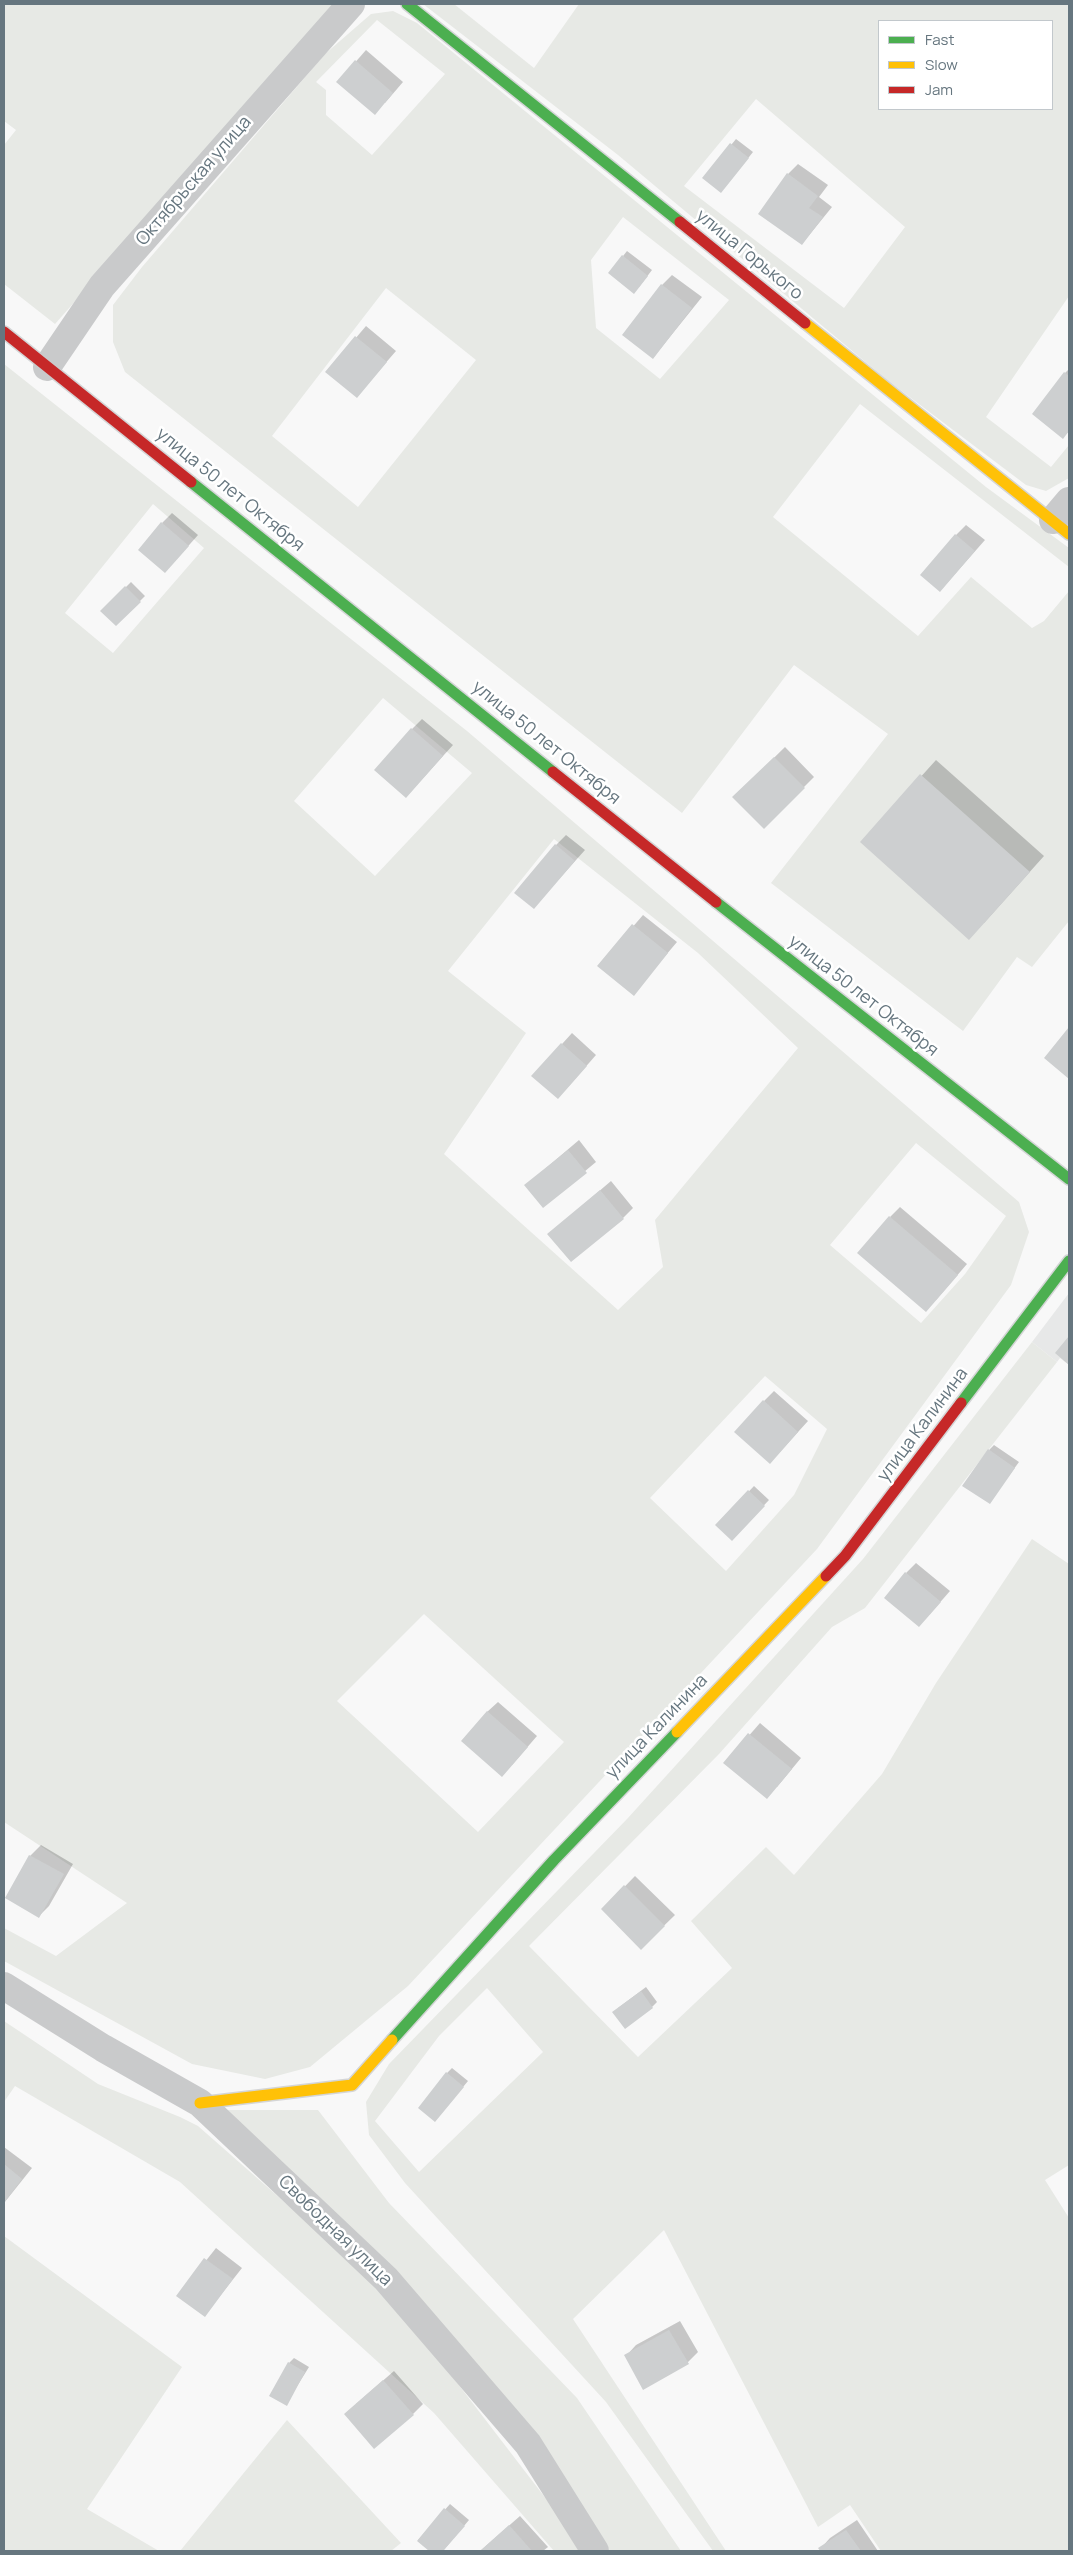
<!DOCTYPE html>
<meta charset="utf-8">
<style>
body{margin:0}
#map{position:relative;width:1073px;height:2555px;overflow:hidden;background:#f8f8f8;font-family:Manrope,sans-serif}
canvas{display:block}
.frame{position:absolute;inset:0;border:5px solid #66767f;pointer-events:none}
.legend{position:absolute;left:878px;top:20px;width:175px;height:90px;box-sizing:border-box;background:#fff;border:1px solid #c2c8cc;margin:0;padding:6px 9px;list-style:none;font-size:15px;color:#66767f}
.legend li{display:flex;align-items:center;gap:10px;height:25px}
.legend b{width:25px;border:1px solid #c2c8cc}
</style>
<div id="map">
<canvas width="1073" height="2555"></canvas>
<div class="frame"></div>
<ul class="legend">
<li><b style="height:6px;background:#4caf50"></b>Fast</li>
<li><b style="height:6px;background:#ffc107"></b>Slow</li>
<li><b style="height:6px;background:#c62828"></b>Jam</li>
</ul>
</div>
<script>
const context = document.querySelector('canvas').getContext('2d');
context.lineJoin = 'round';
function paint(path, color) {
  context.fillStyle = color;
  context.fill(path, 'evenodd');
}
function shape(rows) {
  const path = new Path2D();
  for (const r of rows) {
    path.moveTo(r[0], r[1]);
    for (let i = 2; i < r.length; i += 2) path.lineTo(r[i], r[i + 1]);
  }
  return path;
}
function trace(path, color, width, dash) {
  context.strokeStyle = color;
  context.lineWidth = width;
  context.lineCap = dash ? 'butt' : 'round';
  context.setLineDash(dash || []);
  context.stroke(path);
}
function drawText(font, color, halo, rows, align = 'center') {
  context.font = font + ' Manrope,sans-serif';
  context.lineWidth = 5;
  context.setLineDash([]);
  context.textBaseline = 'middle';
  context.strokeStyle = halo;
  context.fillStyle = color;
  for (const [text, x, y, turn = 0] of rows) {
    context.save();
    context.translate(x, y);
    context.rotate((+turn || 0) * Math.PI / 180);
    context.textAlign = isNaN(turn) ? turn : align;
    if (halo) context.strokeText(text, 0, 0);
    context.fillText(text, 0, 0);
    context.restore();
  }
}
paint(shape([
 [1069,1293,1069,1365,1060,1358,1057,1362,1032,1342]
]), '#e7e8e8');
paint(shape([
 [4,4,339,4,55,324,4,284,4,145,16,130,4,121],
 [423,4,454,4,534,68,579,4,1069,4,1069,296,986,417,1051,467,1069,445,1069,478,1046,491,1026,485,887,380,618,155],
 [879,21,1052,21,1052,109,879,109],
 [756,99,905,227,844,308,684,186],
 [393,11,417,23,986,487,1069,548,1069,567,860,404,773,517,918,636,971,577,1032,628,1044,621,1069,591,1069,921,1032,967,1017,957,963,1031,771,883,888,734,794,665,682,813,125,372,113,342,113,305,142,267,325,54,371,14],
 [377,20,445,74,372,155,326,115,326,90,316,82],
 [623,217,729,300,660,379,596,328,591,260],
 [386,288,476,360,358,507,272,436],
 [4,364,467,731,1019,1202,1029,1232,1011,1285,817,1549,408,1986,310,2067,265,2079,192,2064,4,1961,4,1928,56,1956,127,1903,4,1822],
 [153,504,204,548,113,653,65,613],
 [383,698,472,773,375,876,294,801],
 [554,839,698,953,798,1048,655,1220,663,1267,618,1310,444,1154,526,1033,448,971],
 [916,1143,1006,1216,965,1274,921,1323,830,1245],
 [765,1376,827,1429,794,1495,726,1571,650,1498],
 [424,1614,564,1742,478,1832,337,1701],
 [1032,1342,1057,1362,865,1608,832,1627,719,1754,529,1946,638,2057,732,1968,691,1921,766,1847,794,1875,882,1774,936,1683,1032,1539,1069,1564,1069,2165,1045,2180,1069,2218,1069,2551,881,2551,850,2505,818,2527,664,2230,573,2319,726,2551,713,2551,606,2402,405,2183,369,2135,366,2102,389,2064,627,1819,863,1559],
 [487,1988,543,2052,419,2172,375,2121,439,2036],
 [4,2021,98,2084,180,2117,198,2126,389,2294,573,2534,583,2551,554,2551,434,2413,180,2182,15,2086,4,2102],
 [219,2110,318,2110,389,2203,577,2398,681,2551,610,2551,531,2433],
 [4,2236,182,2367,87,2509,159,2551,4,2551],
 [287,2420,401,2543,391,2551,180,2551]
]), '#e7e9e5');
paint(shape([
 [366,50,403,82,385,103,338,82],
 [736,139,753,152,726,186,704,178],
 [798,164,828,185,819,197,832,207,802,244,788,174],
 [627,251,652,270,639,287,623,256],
 [672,275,702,297,653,358,662,285],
 [366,326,396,351,357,396,327,372],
 [1069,369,1069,431,1063,437,1065,373],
 [172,513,198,535,175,561,162,523],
 [966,525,985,540,940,591,956,535],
 [131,582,145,596,116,625,102,611],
 [422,719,453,745,406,797,412,729],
 [785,747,814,777,764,827,734,797],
 [936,760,1044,856,984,923,862,842],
 [566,835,585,850,534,907,556,845],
 [643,915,677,942,633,994,599,966],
 [572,1033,596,1055,568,1087,562,1044],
 [579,1140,596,1162,543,1206,526,1185],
 [611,1181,633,1208,623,1218,549,1234],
 [900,1207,967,1264,936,1300,890,1217],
 [774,1391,808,1421,780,1452,764,1401],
 [994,1445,1019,1462,989,1503,989,1450],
 [754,1486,769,1500,732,1539,717,1525],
 [916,1563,950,1591,929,1615,906,1573],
 [498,1702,537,1736,512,1765,487,1712],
 [760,1723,801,1758,777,1787,725,1763],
 [41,1845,73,1864,49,1906,39,1916,6,1898,30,1856],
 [635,1876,675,1915,641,1948,603,1909],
 [646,1987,657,2002,652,2007,618,2008],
 [452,2068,468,2081,440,2115,447,2073],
 [4,2147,32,2168,4,2203],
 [216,2248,242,2268,205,2315,178,2296],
 [680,2321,698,2352,688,2362,626,2356,636,2345],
 [294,2358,309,2367,286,2404,289,2363],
 [394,2371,423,2404,413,2414,356,2404],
 [450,2504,469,2520,443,2551,431,2551,418,2540],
 [520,2516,548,2547,543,2551,480,2551],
 [857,2520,878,2551,821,2551,820,2549,830,2538]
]), '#0003');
paint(shape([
 [355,60,393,93,375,115,336,82],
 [730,143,749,158,721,193,702,178],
 [787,173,818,196,809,208,823,217,802,245,758,214],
 [622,255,648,276,634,294,608,273],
 [661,284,692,308,653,359,622,335],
 [355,336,387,362,357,398,325,372],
 [1064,372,1069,376,1069,431,1063,439,1032,414],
 [161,522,189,546,165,573,138,550],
 [955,534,975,551,940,592,920,575],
 [125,586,141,602,116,626,100,611],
 [411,728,443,756,406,798,374,770],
 [774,757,805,788,764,829,732,797],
 [920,774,1030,872,969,940,860,842],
 [555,844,575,861,534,909,514,893],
 [632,924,668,953,634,996,597,966],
 [1069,1027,1069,1079,1044,1058],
 [561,1043,587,1066,558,1099,531,1076],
 [568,1150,587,1173,543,1208,524,1185],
 [600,1190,624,1219,571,1262,547,1234],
 [889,1216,958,1275,926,1312,857,1253],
 [1069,1336,1069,1365,1055,1353],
 [763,1400,798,1432,770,1464,734,1432],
 [988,1449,1015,1468,990,1504,962,1486],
 [748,1490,765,1506,732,1541,715,1525],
 [905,1572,941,1602,919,1627,884,1598],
 [487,1711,528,1747,502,1777,461,1741],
 [748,1733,792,1769,767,1799,723,1763],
 [29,1855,64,1874,39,1918,5,1898],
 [624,1885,665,1926,641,1950,601,1909],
 [641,1991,653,2008,625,2029,612,2012],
 [446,2072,464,2087,435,2122,418,2108],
 [4,2164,22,2179,4,2203],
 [204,2258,233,2279,205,2317,176,2296],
 [669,2330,689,2364,643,2390,624,2355],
 [288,2362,305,2372,287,2406,269,2396],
 [383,2380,414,2415,374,2449,344,2414],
 [444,2508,465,2526,443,2551,429,2551,417,2541],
 [509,2525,532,2551,480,2551],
 [846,2530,861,2551,820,2551,818,2548]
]), '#cdcfd0');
const fast = shape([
 [407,4,680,222],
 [191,482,553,772],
 [716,902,1069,1179],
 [961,1403,1069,1261],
 [392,2040,554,1860,677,1732]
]);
const slow = shape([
 [805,323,1069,534],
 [677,1732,826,1576],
 [200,2103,352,2085,392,2040]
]);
const jam = shape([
 [680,222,805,323],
 [4,332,191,482],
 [553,772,716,902],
 [826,1576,845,1556,961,1403]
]);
trace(fast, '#d4d5d6', 14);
trace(slow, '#d4d5d6', 14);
trace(jam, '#d4d5d6', 14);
trace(shape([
 [47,367,102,286,351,4],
 [1053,520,1069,501],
 [4,1986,103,2048,200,2103,386,2279,528,2444,595,2551]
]), '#c9cacb', 28);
trace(fast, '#4caf50', 11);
trace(slow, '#ffc107', 11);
trace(jam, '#c62828', 11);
drawText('18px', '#66767f', '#fff', [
 ["Октябрьская улица",194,181,-49],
 ["улица Горького",749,255,39],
 ["улица 50 лет Октября",230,490,39],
 ["улица 50 лет Октября",546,743,39],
 ["улица 50 лет Октября",863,996,38],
 ["улица Калинина",923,1425,-53],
 ["улица Калинина",657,1727,-46],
 ["Свободная улица",335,2231,44]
]);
</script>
